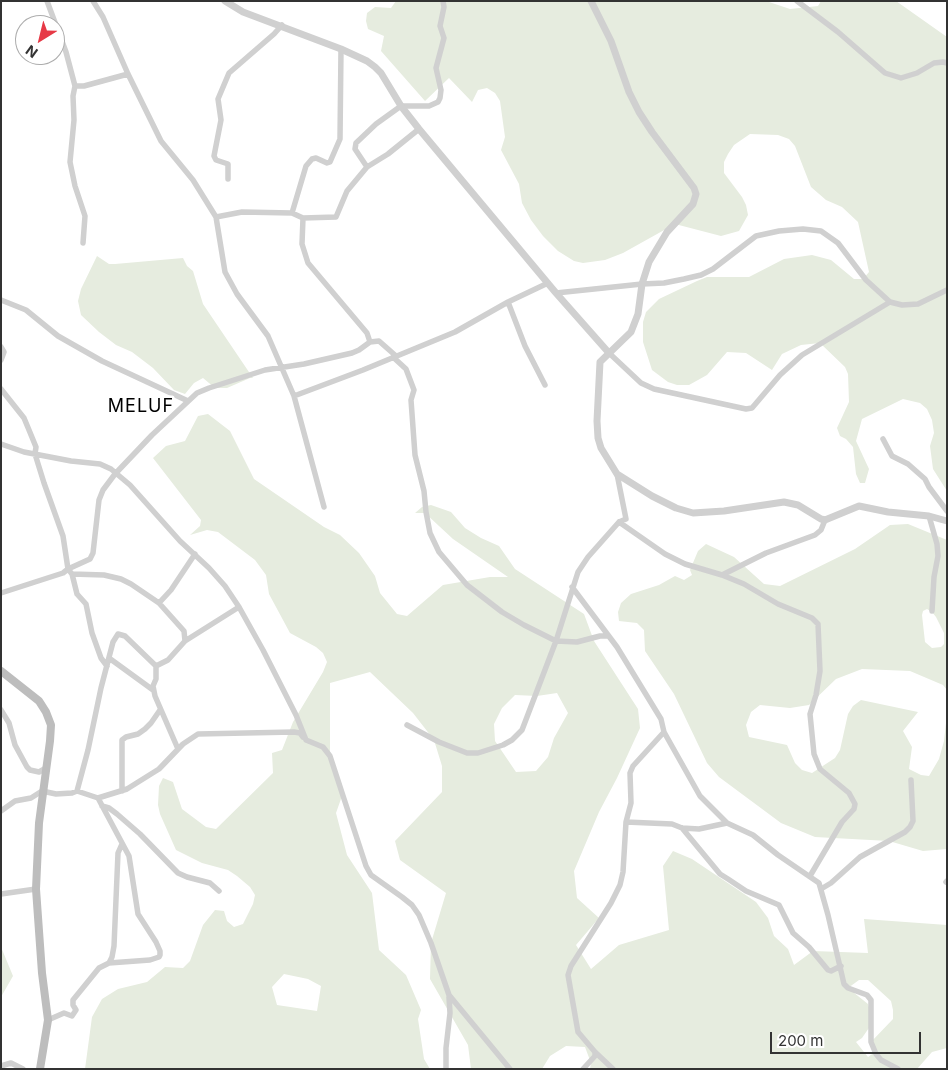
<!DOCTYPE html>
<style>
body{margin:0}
#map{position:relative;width:948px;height:1070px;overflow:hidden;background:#fff;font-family:Inter,sans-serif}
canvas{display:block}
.frame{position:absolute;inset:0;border:2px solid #333;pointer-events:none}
.north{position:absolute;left:15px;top:15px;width:50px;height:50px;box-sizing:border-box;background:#fff;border:1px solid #adadad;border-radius:50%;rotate:216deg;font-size:14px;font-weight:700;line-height:20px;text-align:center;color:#333}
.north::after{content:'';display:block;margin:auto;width:18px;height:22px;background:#e63946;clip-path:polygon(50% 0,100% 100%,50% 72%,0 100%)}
.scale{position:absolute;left:770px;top:1032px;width:151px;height:22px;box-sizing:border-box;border:2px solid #333;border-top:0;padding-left:6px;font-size:15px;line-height:18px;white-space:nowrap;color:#333;-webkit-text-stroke:4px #fff;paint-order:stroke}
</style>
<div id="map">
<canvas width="948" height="1070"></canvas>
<div class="frame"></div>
<div class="north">N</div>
<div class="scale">200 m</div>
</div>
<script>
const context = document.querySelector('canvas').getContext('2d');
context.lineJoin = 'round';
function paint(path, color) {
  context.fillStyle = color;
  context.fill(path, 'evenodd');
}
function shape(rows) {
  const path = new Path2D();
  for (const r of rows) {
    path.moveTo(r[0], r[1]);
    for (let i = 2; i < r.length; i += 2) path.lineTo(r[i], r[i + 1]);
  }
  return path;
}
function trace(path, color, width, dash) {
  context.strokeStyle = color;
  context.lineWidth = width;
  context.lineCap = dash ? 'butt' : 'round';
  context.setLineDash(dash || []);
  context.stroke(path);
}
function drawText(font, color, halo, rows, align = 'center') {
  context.font = font + ' Inter,sans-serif';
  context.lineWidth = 5;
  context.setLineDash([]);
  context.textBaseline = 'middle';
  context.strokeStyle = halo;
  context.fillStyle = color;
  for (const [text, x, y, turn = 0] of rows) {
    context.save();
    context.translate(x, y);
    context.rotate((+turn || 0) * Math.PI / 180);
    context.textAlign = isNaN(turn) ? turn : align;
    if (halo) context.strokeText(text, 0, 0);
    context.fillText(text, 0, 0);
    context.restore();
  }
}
paint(shape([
 [396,1,766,1,790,9,818,6,821,1,896,1,947,37,947,491,933,469,930,446,934,433,932,420,927,409,920,403,903,399,862,419,856,441,869,469,865,483,860,483,856,474,853,447,846,439,840,436,837,428,849,402,848,374,845,367,820,343,801,345,782,354,772,370,746,353,727,352,707,375,689,385,677,385,668,382,652,370,643,342,643,322,646,312,659,299,697,281,707,277,749,277,784,259,812,255,831,260,854,279,863,279,869,272,858,222,842,207,826,200,811,187,795,146,789,139,778,135,750,134,734,145,728,154,724,162,724,173,742,197,746,205,748,215,739,231,721,236,675,224,623,253,605,260,583,263,574,261,558,251,543,236,531,220,522,203,519,184,501,150,505,137,500,101,495,93,487,88,478,90,472,102,449,78,425,101,381,51,384,36,368,29,366,21,367,13,375,7,391,8],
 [97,256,109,264,115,264,183,258,187,266,193,271,203,304,253,378,250,378,227,388,215,388,203,378,194,383,185,394,174,390,153,368,132,352,116,345,99,332,81,315,78,301,81,289],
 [208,414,230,431,254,479,324,527,340,535,359,553,375,576,380,593,397,614,407,616,443,585,490,577,508,577,453,539,425,513,415,513,422,507,431,505,451,512,465,528,481,538,499,546,515,569,584,614,594,641,638,709,640,728,617,778,599,812,574,871,577,898,599,918,576,945,591,969,619,945,669,930,663,866,673,851,692,859,756,902,768,918,774,936,788,949,794,965,813,951,868,953,864,919,947,925,947,1048,932,1052,917,1069,590,1069,591,1063,585,1047,566,1046,550,1056,542,1069,471,1069,468,1045,430,979,431,943,446,893,400,860,395,841,442,792,442,766,434,740,413,713,370,672,330,683,330,756,342,796,336,813,347,855,372,893,379,950,406,975,421,1010,418,1019,424,1059,430,1069,85,1069,92,1017,102,999,118,989,147,982,165,967,183,968,190,961,203,925,215,910,224,911,227,921,234,927,243,924,253,904,255,895,250,887,237,876,228,870,202,863,176,850,160,814,158,805,159,786,163,778,173,782,182,809,206,827,216,829,273,773,272,753,282,750,293,722,323,672,327,662,323,653,316,647,290,633,269,594,266,575,255,560,218,532,207,530,190,535,200,526,201,520,153,458,166,446,185,441,198,416],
 [557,693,568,713,554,738,548,757,536,771,516,772,495,741,494,724,502,708,515,695,537,696],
 [284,974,308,979,321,986,317,1011,277,1005,272,987],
 [859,980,868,980,891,1001,893,1010,893,1019,871,1042,875,1052,868,1057,856,1042,862,1038,873,1022,868,1004,848,988],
 [908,524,947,540,947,690,943,685,910,671,862,669,836,679,809,705,790,708,760,705,751,712,746,725,749,737,787,745,795,763,802,770,812,773,835,758,840,750,848,714,853,706,861,700,918,712,903,731,912,747,909,769,921,775,929,776,939,759,944,741,947,714,947,849,923,851,889,841,815,837,781,823,719,777,707,763,674,694,645,651,644,630,637,623,619,621,618,612,621,603,631,594,659,585,675,576,684,580,692,575,690,570,698,551,706,544,734,557,764,584,780,586,855,549,890,525],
 [927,609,932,612,936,617,944,633,944,644,941,647,932,648,925,642,922,615,923,611],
 [1,947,13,976,1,997]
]), '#e6ecdf');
trace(shape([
 [47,1,66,52,75,86,84,86,128,74],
 [93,1,103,17,128,74,161,141,193,180,216,217,225,272,237,294,268,336,294,396,324,507],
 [797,1,838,32,885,73,901,78,917,73,934,63,943,62,947,63],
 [75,86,73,96,74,120,70,162,75,186,85,216,83,243],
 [403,106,429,106,438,102,440,98,441,90,436,68,444,38,440,26,444,7,443,1],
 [367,167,355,149,356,143,376,124,401,106],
 [228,179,228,164,216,160,214,156,221,120,218,99,229,73,274,34,282,25],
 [292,213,306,166,312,159,316,158,327,163,330,162,340,139,341,49],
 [216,217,242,212,292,213,303,218,336,217,347,191,367,167,388,154,419,129],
 [303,218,302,244,308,263,367,333,370,342],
 [556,293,642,284,664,283,684,279,701,275,713,269,756,236,779,231,803,229,821,231,838,243,866,280,890,302,902,305,918,304,947,290],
 [1,300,26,310,58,336,102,361,188,401],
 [508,302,525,346,545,385],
 [1,347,4,352,1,360],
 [609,353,641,383,654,389,746,409,752,408,780,375,802,355,890,302],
 [393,357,406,369,414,390,411,400,415,455,424,491,426,512,430,533,439,552,467,585,502,612,524,625,556,641,577,642,600,636,607,636],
 [1,389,24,418,29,430,36,447,35,454,44,483,63,536,68,569,72,574,77,594,86,604,92,633,101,658,107,666],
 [294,396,363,370,455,332,508,302,548,283],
 [883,439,892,456,908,464,925,479,929,487,947,511],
 [1,444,24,452,71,461,100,464,111,469,130,485,180,541,209,568,225,586,239,607,263,650,296,715,306,740,323,747,330,756,366,866,371,875,402,897,412,905,419,915,431,943,449,995,510,1069],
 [929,516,937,544,938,556,934,577,932,611],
 [619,522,665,554,685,564,722,575,744,584,778,604,812,618,818,624,820,671,816,695,810,714,814,754,820,769,849,793,855,804,854,809,842,822,810,876],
 [72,574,104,575,121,579,131,584,159,603,184,631,185,641],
 [722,575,766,553,815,535,821,530,825,520],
 [572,587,617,647,661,719,664,732,700,796,727,823,753,835,778,855,819,883,828,915,844,984,848,988,867,995,871,1000,871,1042,876,1054,881,1060,898,1069],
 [1,593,63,573,68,569,90,559,93,553,99,500,103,490,115,474,152,435,197,393,209,388,265,370,304,364,352,353,359,350,370,342,379,341,396,356],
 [159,603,171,590,195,554],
 [109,658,153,690],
 [156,666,168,660,185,641,239,607],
 [1,710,9,723,15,745,27,767,30,770,39,772,46,768],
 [407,725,439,742,467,753,478,753,503,745,512,740,522,730,556,641,578,572,588,557,619,522,626,519,617,474],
 [77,791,98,798,127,789,159,769,183,744,198,734,294,732,300,733,303,737],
 [122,791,122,740,126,737,138,734,145,729,151,723,160,710],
 [102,806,109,808,117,814,140,834,178,873,187,877,210,883,219,891],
 [1,811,15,801,31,798,42,791,56,794,72,793,77,791,88,750,101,688,113,642,118,634,125,636,156,666,156,679,153,686,155,696,178,749],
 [626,822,672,824,682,828,699,829,727,823],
 [682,828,720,874,728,879,746,891,779,905,793,933,809,947,828,970,831,971,841,966],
 [946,882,947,881],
 [821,889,831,883,860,857,905,832,910,827,913,821,911,780],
 [1,894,36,889],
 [109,963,112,957,114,946,118,853,122,844],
 [48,1020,64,1013,72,1016,76,1010,73,1005,73,1000,99,968,109,963,150,960,159,957,160,955,160,951,156,942,138,914,129,856,98,798],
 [595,1052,613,1069],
 [1,1066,11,1063,23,1069],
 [446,1069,446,1048,450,1013,449,997],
 [583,1069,595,1056,595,1052,578,1032,568,975,571,966,611,903,620,885,623,872,626,822,631,803,630,773,633,766,664,732]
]), '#d0d0d0', 5.5);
trace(shape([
 [225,1,243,12,341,49,367,61,375,67,381,73,401,106,419,129,556,293,609,353],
 [591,1,611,41,629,92,639,112,652,132,694,188,696,194,693,204,667,232,649,262,642,284,638,314,631,332,600,362,597,421,598,438,601,448,617,474,652,496,676,508,693,513,724,511,784,502,798,505,821,519,825,520,859,506,888,512,929,516,947,521]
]), '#d0d0d0', 7);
trace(shape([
 [1,671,39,701,46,712,51,725,50,741,39,823,36,889,42,973,48,1020,40,1069]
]), '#bdbdbd', 8);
context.letterSpacing = '1px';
drawText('18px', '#000', '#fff', [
 ["MELUF",141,407]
]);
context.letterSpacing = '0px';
</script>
